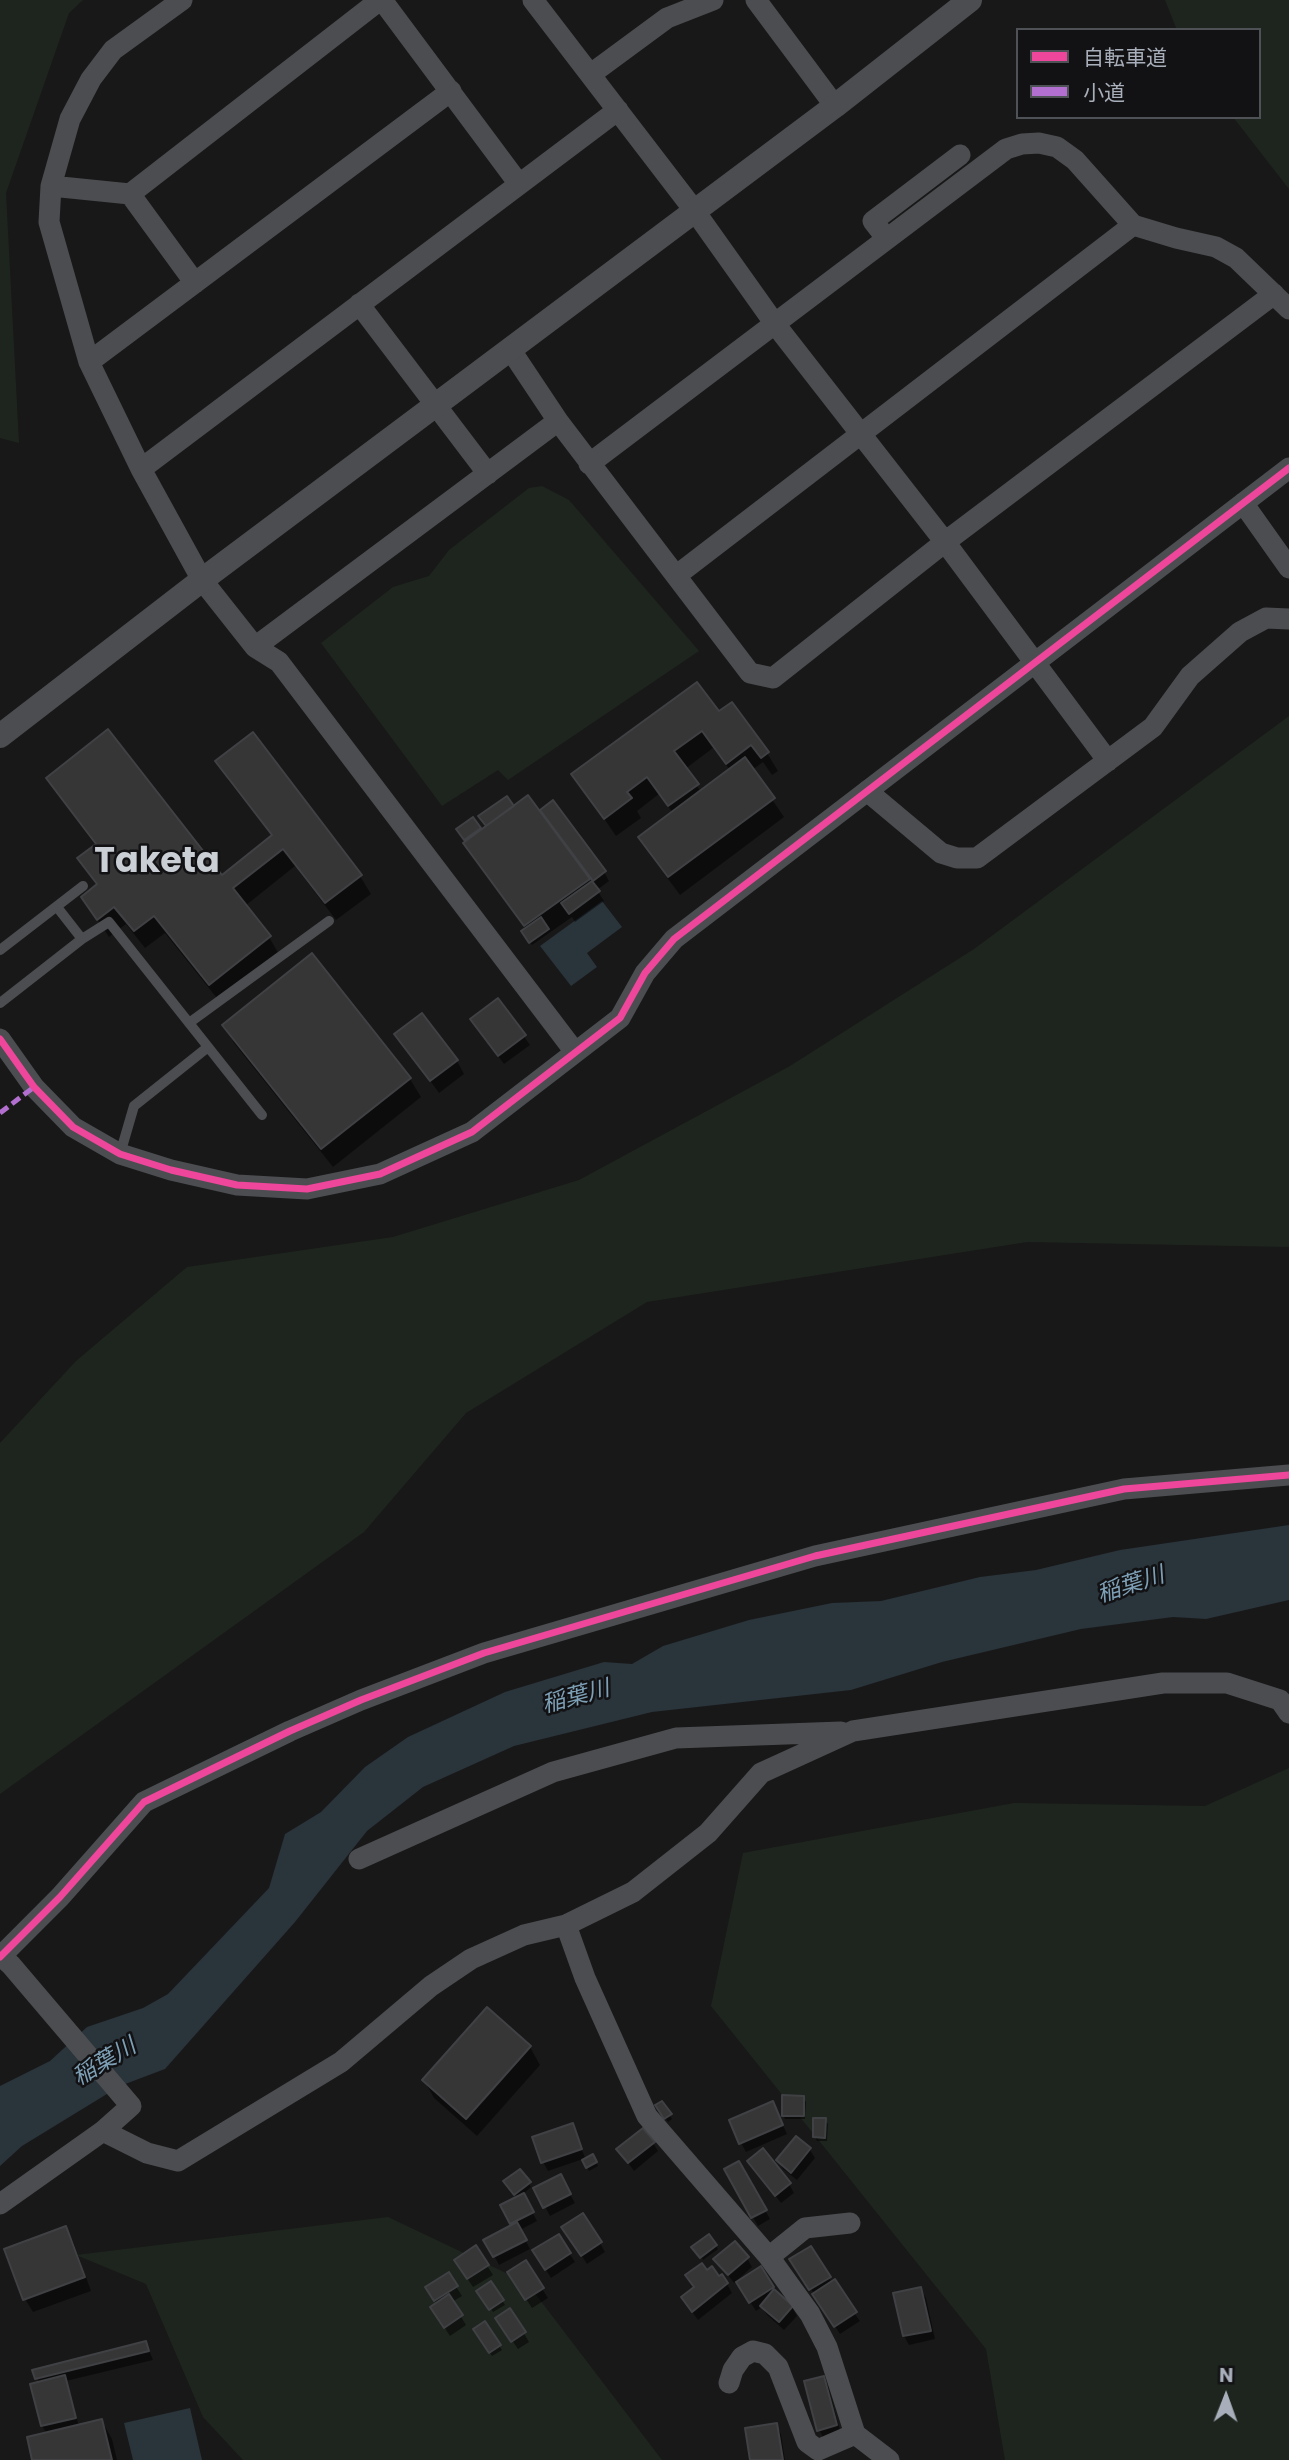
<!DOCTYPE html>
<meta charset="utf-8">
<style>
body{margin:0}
#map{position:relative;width:1289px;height:2460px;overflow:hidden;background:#181818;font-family:Poppins,"Noto Sans JP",sans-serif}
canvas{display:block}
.legend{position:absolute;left:1016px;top:28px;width:245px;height:91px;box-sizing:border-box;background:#121214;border:2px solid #4e5156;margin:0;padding:9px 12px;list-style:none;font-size:21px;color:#a8afba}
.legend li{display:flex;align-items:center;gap:14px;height:35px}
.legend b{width:35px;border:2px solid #4e5156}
.north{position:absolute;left:1191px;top:2362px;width:70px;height:70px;-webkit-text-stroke:5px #121214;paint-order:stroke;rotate:1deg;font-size:19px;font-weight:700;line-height:28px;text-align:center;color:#a8afba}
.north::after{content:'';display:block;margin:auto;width:24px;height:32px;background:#a8afba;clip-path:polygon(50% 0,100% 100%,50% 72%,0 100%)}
</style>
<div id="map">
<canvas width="1289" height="2460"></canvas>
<ul class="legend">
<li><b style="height:9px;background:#ed469a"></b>自転車道</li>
<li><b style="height:9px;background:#b36fd0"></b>小道</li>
</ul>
<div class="north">N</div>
</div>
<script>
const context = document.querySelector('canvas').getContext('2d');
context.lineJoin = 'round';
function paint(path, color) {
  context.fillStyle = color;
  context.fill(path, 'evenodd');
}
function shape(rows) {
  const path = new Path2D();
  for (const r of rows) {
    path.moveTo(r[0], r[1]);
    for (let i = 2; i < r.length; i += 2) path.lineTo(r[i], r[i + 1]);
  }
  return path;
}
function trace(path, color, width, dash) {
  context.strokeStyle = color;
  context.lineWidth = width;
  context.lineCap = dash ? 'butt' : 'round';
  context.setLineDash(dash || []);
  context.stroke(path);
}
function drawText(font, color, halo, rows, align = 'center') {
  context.font = font + ' Poppins,"Noto Sans JP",sans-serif';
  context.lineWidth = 5;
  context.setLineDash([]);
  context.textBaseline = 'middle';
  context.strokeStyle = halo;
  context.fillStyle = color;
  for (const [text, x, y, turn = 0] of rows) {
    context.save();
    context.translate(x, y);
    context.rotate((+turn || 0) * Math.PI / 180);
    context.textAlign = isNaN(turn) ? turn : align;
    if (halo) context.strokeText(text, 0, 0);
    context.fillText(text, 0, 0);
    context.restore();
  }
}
paint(shape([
 [0,0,83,0,69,13,6,193,19,443,0,438],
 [1165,0,1289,0,1289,189,1233,117,1259,117,1259,30,1177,30],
 [542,486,569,500,699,651,508,780,498,770,442,806,321,643,393,587,429,576,449,550,529,488],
 [1289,716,1289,1247,1027,1242,647,1302,466,1413,364,1532,0,1794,0,1443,76,1361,187,1267,393,1237,579,1180,790,1066,974,949],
 [1289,1768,1289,2460,1005,2460,986,2349,711,2006,743,1853,1014,1803,1205,1806],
 [388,2217,527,2283,662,2460,243,2460,203,2417,146,2284,76,2255]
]), '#1e251e');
paint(shape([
 [602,901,622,927,587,953,597,967,571,986,540,946],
 [1289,1525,1289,1600,1206,1619,1173,1617,1081,1629,942,1662,851,1690,652,1712,514,1746,423,1787,367,1831,295,1922,165,2069,120,2086,22,2146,0,2166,0,2086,50,2061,87,2027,143,2008,168,1994,269,1888,285,1834,321,1812,365,1767,408,1737,505,1692,604,1662,632,1664,663,1646,749,1620,832,1603,881,1601,980,1577,1036,1570,1120,1550],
 [190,2408,202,2460,133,2460,124,2423]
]), '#2a343b');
paint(shape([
 [719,713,767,753,778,771,772,775,763,762,752,770,784,817,680,895,651,856,640,837,673,813,659,794,637,811,641,818,616,836,574,775],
 [713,748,730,770,701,792,685,769],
 [218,761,360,876,371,894,336,920,295,866,245,906,269,937,280,956,220,1002,165,933,145,948,126,924,109,937,83,898,97,886,80,858,96,846,59,796,48,778,222,877,273,837,228,780],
 [513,808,546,823,548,821,542,810,604,872,609,881,597,890,604,901,575,922,572,917,532,945,523,931,526,930,476,862,458,829,473,819,481,832],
 [587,874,594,882,590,884],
 [312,956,410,1079,421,1097,333,1167,234,1043,224,1025],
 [498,1000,530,1045,504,1064,477,1028],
 [396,1034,457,1061,464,1074,439,1093],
 [530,2047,540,2065,477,2136,434,2098,424,2080],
 [803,2098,806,2102,805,2119,785,2119,783,2115],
 [662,2103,672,2119,668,2122,657,2106],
 [777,2112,787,2134,746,2152,741,2143],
 [825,2120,828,2124,827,2141,817,2141,815,2137],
 [572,2125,586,2160,593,2156,598,2166,589,2171,583,2159,548,2171,543,2162],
 [796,2138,810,2150,815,2158,797,2180,783,2169,778,2160],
 [653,2143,658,2151,634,2171,619,2150],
 [749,2161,789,2184,794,2193,781,2203],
 [739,2163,770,2219,758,2226,726,2170],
 [560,2177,575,2203,550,2216,536,2189],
 [529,2183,531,2187,523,2194,537,2221,520,2230,530,2249,499,2265,486,2240,513,2226,502,2206,518,2198,508,2185],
 [65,2228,73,2241,91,2291,33,2312,25,2299],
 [558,2236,575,2262,551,2278,540,2260],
 [569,2236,600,2243,605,2252,587,2264],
 [709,2236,718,2249,703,2260,694,2247],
 [476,2248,493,2275,473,2287,461,2269],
 [811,2248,832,2283,860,2321,840,2334,792,2260],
 [747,2258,752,2267,734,2283,716,2259],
 [525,2262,548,2298,532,2308,514,2281],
 [760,2269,776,2293,792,2307,797,2316,784,2330,767,2315,762,2307,756,2311,743,2291],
 [707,2272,727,2284,732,2293,698,2320,688,2306,696,2288],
 [448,2274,462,2296,452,2302,466,2325,450,2336,437,2316,437,2304,427,2288],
 [491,2283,505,2305,493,2312,479,2291],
 [921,2289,926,2298,935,2339,909,2345,904,2336],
 [510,2310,529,2342,518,2349,503,2327],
 [484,2323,502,2350,492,2356,475,2329],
 [146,2343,153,2360,66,2381,79,2426,102,2421,112,2439,117,2460,34,2460,47,2434,42,2426,40,2383,37,2378],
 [823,2378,828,2386,841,2434,824,2439,819,2430],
 [776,2425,781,2434,785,2460,752,2460]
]), '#0007');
const building = shape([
 [697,682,719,711,732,702,769,752,761,758,751,745,726,764,702,731,674,751,699,784,668,806,647,777,627,792,632,798,604,819,571,774,697,682],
 [108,729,222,875,272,835,215,761,253,732,362,875,325,903,283,849,233,888,271,936,209,985,154,916,134,931,114,907,97,920,81,897,97,884,77,858,96,844,46,778,108,729],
 [745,757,775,798,668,877,638,837,745,757],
 [528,795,590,879,524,926,463,843,528,795],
 [507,796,514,806,486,826,478,816,507,796],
 [553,800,606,871,593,881,540,810,553,800],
 [473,817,481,828,464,840,456,829,473,817],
 [592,881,600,891,569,914,561,903,592,881],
 [541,917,549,929,529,943,521,931,541,917],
 [312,953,411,1078,321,1149,222,1025,312,953],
 [498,998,526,1035,498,1056,470,1019,498,998],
 [422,1013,458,1060,430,1081,394,1034,422,1013],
 [487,2007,531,2046,466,2119,422,2080,487,2007],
 [782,2095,804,2096,804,2116,782,2116,782,2095],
 [662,2101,672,2114,664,2119,655,2105,662,2101],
 [773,2101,783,2125,739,2144,729,2120,773,2101],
 [813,2118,826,2118,825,2138,813,2137,813,2118],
 [573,2123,582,2149,541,2163,532,2137,573,2123],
 [643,2128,655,2142,628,2163,616,2149,643,2128],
 [796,2136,811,2148,791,2173,776,2160,796,2136],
 [763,2148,791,2183,775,2196,747,2161,763,2148],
 [593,2154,597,2162,586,2168,582,2160,593,2154],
 [739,2161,767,2210,751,2218,724,2169,739,2161],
 [520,2169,531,2182,514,2195,503,2181,520,2169],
 [561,2174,571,2194,543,2208,533,2188,561,2174],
 [524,2193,534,2212,510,2224,500,2205,524,2193],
 [583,2213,602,2242,581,2256,561,2227,583,2213],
 [517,2222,527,2240,493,2257,483,2240,517,2222],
 [66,2226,85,2277,23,2300,4,2249,66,2226],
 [559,2234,571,2253,545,2270,532,2250,559,2234],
 [709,2234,717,2245,700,2258,691,2247,709,2234],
 [735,2241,749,2257,728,2275,713,2259,735,2241],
 [476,2245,489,2265,467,2279,454,2260,476,2245],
 [811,2246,831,2277,809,2290,789,2259,811,2246],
 [526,2260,544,2288,525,2300,507,2272,526,2260],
 [702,2263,707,2270,712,2266,719,2276,722,2274,728,2283,692,2312,681,2297,694,2287,685,2275,702,2263],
 [761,2266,774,2287,749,2303,736,2282,761,2266],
 [449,2272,458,2286,434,2301,425,2287,449,2272],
 [835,2279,857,2312,834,2327,812,2294,835,2279],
 [491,2281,504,2300,489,2310,476,2291,491,2281],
 [921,2287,931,2331,903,2336,893,2293,921,2287],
 [774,2289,793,2306,779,2322,760,2306,774,2289],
 [449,2294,463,2315,444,2328,430,2307,449,2294],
 [510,2308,526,2332,511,2342,495,2318,510,2308],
 [485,2321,501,2345,489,2353,473,2329,485,2321],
 [146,2341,149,2351,35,2379,32,2370,146,2341],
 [65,2375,76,2418,41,2426,30,2384,65,2375],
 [824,2376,837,2425,817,2431,804,2381,824,2376],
 [102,2419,112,2460,32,2460,27,2437,102,2419],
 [777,2423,783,2460,750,2460,745,2428,777,2423]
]);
paint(building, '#363637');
trace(building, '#404144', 2);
trace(shape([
 [57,907,82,939],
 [0,950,83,886],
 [0,1003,82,939,109,922,262,1115],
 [189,1023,329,921],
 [120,1154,134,1106,208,1047]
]), '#4c4d51', 10);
trace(shape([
 [182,0,113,50,91,79,70,119,51,186,49,222,89,362,141,469,202,580,255,647,279,662,575,1052],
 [382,0,519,184],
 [533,0,694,210,775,324,945,542,1108,761],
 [756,0,835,106],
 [591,74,667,18,713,0],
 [51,186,130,194,380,0],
 [130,194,195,283],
 [887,239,873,221,960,155],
 [359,304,488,474],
 [510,349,558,421],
 [89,362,451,91],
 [589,464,1006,149,1022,144,1039,143,1057,147,1075,160,1133,225,1176,238,1216,247,1236,258,1289,309],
 [141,469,618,110],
 [1243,503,1289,568],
 [677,575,1133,225],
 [255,647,558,421,750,673,773,678,945,542,1274,294],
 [867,791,941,853,957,858,977,858,1153,727,1190,676,1240,632,1266,618,1289,619],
 [0,1039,34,1087,73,1127,120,1154,171,1170,237,1185,307,1189,380,1174,472,1132,620,1018,645,973,674,939,1289,468],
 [359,1859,553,1772,676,1738,841,1732],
 [566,1925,633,1892,708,1833,761,1773,853,1731,1163,1683,1227,1683,1280,1700,1289,1713],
 [0,1957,60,1897,144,1802,290,1731,361,1700,484,1653,815,1556,1124,1489,1289,1475],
 [103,2131,147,2153,178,2161,341,2062,431,1986,471,1959,524,1935,566,1925,585,1978,647,2116,769,2257,810,2314,827,2347,855,2434,889,2460],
 [0,2204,103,2131,131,2106,11,1965,1,1956],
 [769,2257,805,2228,850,2223],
 [729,2383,733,2370,742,2357,753,2351,765,2354,778,2367,807,2442,818,2450,855,2434]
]), '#4c4d51', 21);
trace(shape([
 [0,736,202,580,835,106,970,0]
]), '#4c4d51', 24);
trace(shape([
 [0,1113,34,1087]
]), '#b36fd0', 5, [10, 5]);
trace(shape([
 [0,1039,34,1087,73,1127,120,1154,171,1170,237,1185,307,1189,380,1174,472,1132,620,1018,645,973,674,939,1289,468],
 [0,1957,60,1897,144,1802,290,1731,361,1700,484,1653,815,1556,1124,1489,1289,1475]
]), '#ed469a', 7);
drawText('italic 23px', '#7ea0b6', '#121214', [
 ["稲葉川",1131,1586,-18],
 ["稲葉川",576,1698,-15],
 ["稲葉川",105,2063,-31]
]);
drawText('bold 35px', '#caced5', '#121214', [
 ["Taketa",157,863]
]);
</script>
